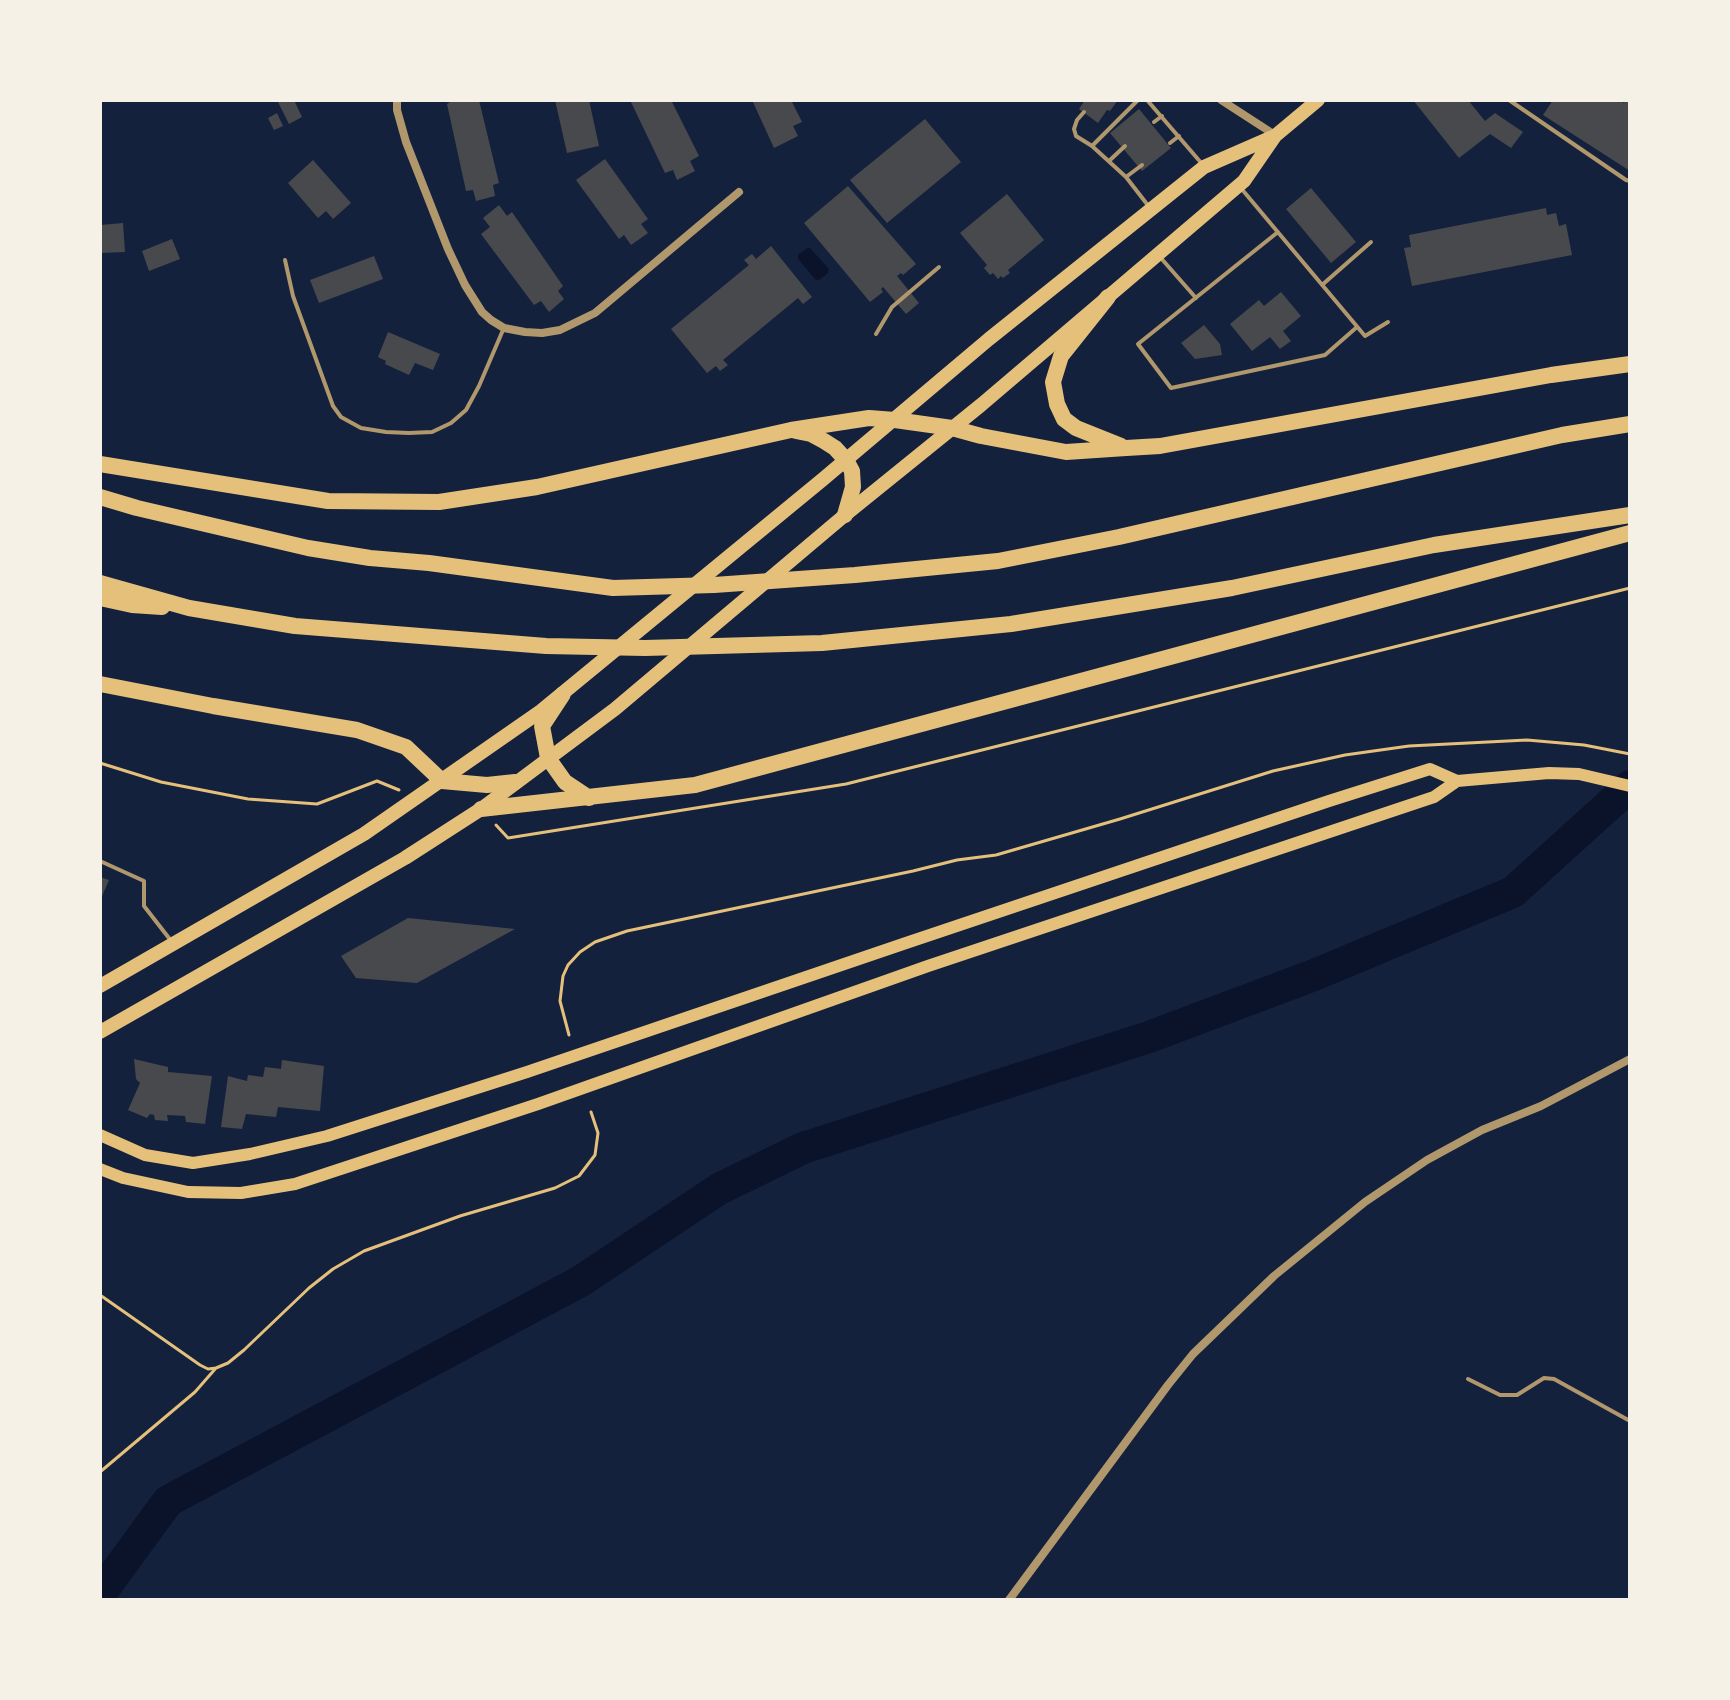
<!DOCTYPE html>
<style>
body{margin:0}
#map{position:relative;width:1730px;height:1700px;overflow:hidden;background:#14213d;font-family:Quicksand,sans-serif}
canvas{display:block}
.frame{position:absolute;inset:0;border:102px solid #f6f1e7;pointer-events:none}
</style>
<div id="map">
<canvas width="1730" height="1700"></canvas>
<div class="frame"></div>
</div>
<script>
const context = document.querySelector('canvas').getContext('2d');
context.lineJoin = 'round';
function paint(path, color) {
  context.fillStyle = color;
  context.fill(path, 'evenodd');
}
function shape(rows) {
  const path = new Path2D();
  for (const r of rows) {
    path.moveTo(r[0], r[1]);
    for (let i = 2; i < r.length; i += 2) path.lineTo(r[i], r[i + 1]);
  }
  return path;
}
function trace(path, color, width, dash) {
  context.strokeStyle = color;
  context.lineWidth = width;
  context.lineCap = dash ? 'butt' : 'round';
  context.setLineDash(dash || []);
  context.stroke(path);
}
paint(shape([
 [807,248,810,248,829,269,828,273,819,280,816,280,798,259,798,255]
]), '#0b132b');
trace(shape([
 [100,1594,168,1501,581,1281,719,1189,803,1148,1149,1037,1314,975,1513,892,1630,786]
]), '#0b132b', 32);
paint(shape([
 [277,100,294,100,302,117,289,124],
 [453,100,479,100,499,183,493,185,495,196,476,201,473,190,466,191,447,104],
 [555,100,589,100,599,146,567,153],
 [630,100,671,100,699,156,690,161,695,171,677,180,673,170,665,173],
 [752,100,791,100,802,122,793,126,798,136,774,148],
 [1085,100,1118,100,1110,111,1107,110,1098,123,1079,109],
 [1413,100,1468,100,1485,121,1495,113,1523,132,1511,148,1490,134,1459,158],
 [1553,100,1620,100,1624,103,1626,100,1630,100,1630,171,1543,115],
 [1139,109,1171,148,1142,171,1110,133],
 [277,113,283,126,274,130,268,118],
 [925,119,961,162,887,223,850,180],
 [605,159,648,219,641,224,648,233,631,245,624,235,619,239,576,180],
 [313,160,351,203,333,219,326,211,318,218,288,183],
 [848,186,916,264,903,275,901,273,897,276,919,303,906,314,883,287,881,289,883,292,870,302,804,223],
 [1311,188,1356,242,1331,263,1286,209],
 [1007,194,1044,240,1008,270,1010,273,1003,278,1001,276,998,279,993,273,990,275,984,268,987,265,960,233],
 [499,205,507,216,512,212,563,286,558,291,564,299,549,312,541,301,534,305,481,234,490,227,483,218],
 [1546,208,1547,215,1556,213,1559,226,1566,224,1572,255,1412,286,1404,248,1411,247,1409,235],
 [123,223,125,252,100,253,100,225],
 [172,239,180,259,149,271,142,251],
 [771,246,812,297,803,304,798,298,723,360,728,365,720,371,716,366,707,373,671,329,749,265,744,260,752,254,756,259],
 [374,256,383,279,319,303,310,280],
 [1281,292,1301,316,1283,331,1291,341,1280,349,1270,337,1252,351,1230,324,1259,300,1264,306],
 [1204,325,1220,344,1222,355,1195,359,1181,343],
 [388,332,440,354,433,370,415,363,409,375,385,364,386,361,378,357],
 [100,877,109,880,100,901],
 [408,918,515,929,417,983,356,978,341,956],
 [134,1059,168,1067,168,1072,212,1076,205,1124,186,1122,185,1116,167,1115,168,1121,155,1120,154,1115,150,1114,147,1118,128,1110,140,1083,136,1079],
 [282,1060,324,1066,320,1111,278,1107,276,1117,246,1114,242,1129,221,1127,228,1076,247,1081,248,1075,263,1077,265,1067,281,1069]
]), '#48494c');
trace(shape([
 [100,763,161,782,248,799,317,804,377,781,399,790],
 [496,825,508,838,846,784,1630,588],
 [569,1035,560,1001,563,976,568,965,580,952,595,942,627,931,913,871,957,860,996,855,1120,819,1273,771,1345,755,1409,746,1527,740,1584,745,1630,754],
 [100,1295,200,1365,208,1369,216,1368],
 [100,1472,195,1392,216,1368,228,1363,244,1350,309,1288,333,1269,364,1251,460,1216,555,1188,579,1176,595,1155,598,1133,591,1112]
]), '#e5c07b', 3);
trace(shape([
 [1138,100,1092,146,1126,177,1150,208],
 [1147,100,1203,165],
 [1509,100,1626,180,1630,181],
 [1084,112,1077,120,1074,129,1076,136,1092,146],
 [1154,122,1162,116],
 [1170,143,1179,136],
 [1109,161,1125,146],
 [1126,177,1142,165],
 [1240,187,1365,336,1388,322],
 [1278,232,1138,344,1171,388,1325,355,1357,327],
 [1160,257,1196,298],
 [285,260,293,296,333,406,341,417,361,428,386,432,409,433,432,432,451,423,466,410,479,386,503,330],
 [1322,285,1371,242],
 [876,334,892,307,939,267],
 [100,861,144,881,144,906,172,942],
 [1468,1379,1500,1395,1517,1395,1544,1378,1554,1379,1630,1421]
]), '#b1986c', 4);
trace(shape([
 [397,100,397,110,406,142,448,249,465,285,482,312,491,320,504,328,525,332,542,333,560,330,595,313,739,192],
 [1221,100,1275,135],
 [1009,1600,1168,1385,1193,1354,1274,1276,1365,1202,1427,1160,1482,1130,1541,1106,1630,1059]
]), '#b1986c', 8);
trace(shape([
 [100,1135,145,1155,193,1163,250,1154,327,1136,527,1072,906,943,1329,801,1430,769,1457,781,1549,773,1579,774,1630,786],
 [100,1169,123,1178,188,1192,241,1193,295,1184,538,1104,928,966,1434,797,1457,781]
]), '#e5c07b', 12);
trace(shape([
 [100,986,364,834,541,711,822,480,989,339,1204,167,1275,136,1318,100],
 [100,1032,405,858,481,809,615,709,845,515,981,405,1244,181,1275,136]
]), '#e5c07b', 14);
trace(shape([
 [1108,297,1061,356,1053,382,1057,404,1064,419,1076,428,1121,446],
 [796,431,811,434,824,441,835,448,846,460,852,471,853,487,845,515],
 [100,464,328,501,439,502,537,487,791,430,869,418,895,420,952,428,981,436,1066,452,1126,448,1160,446,1551,375,1630,364],
 [100,497,137,508,308,548,370,558,429,563,613,588,714,585,855,575,998,561,1119,537,1562,435,1630,424],
 [100,583,189,608,295,626,546,646,645,648,822,643,1011,624,1232,588,1434,545,1630,515],
 [100,598,132,605,162,607],
 [100,684,213,706,357,730,406,747,442,781,487,785,515,782],
 [563,694,542,726,548,758,565,782,589,798],
 [481,809,695,785,1630,533]
]), '#e5c07b', 16);
</script>
